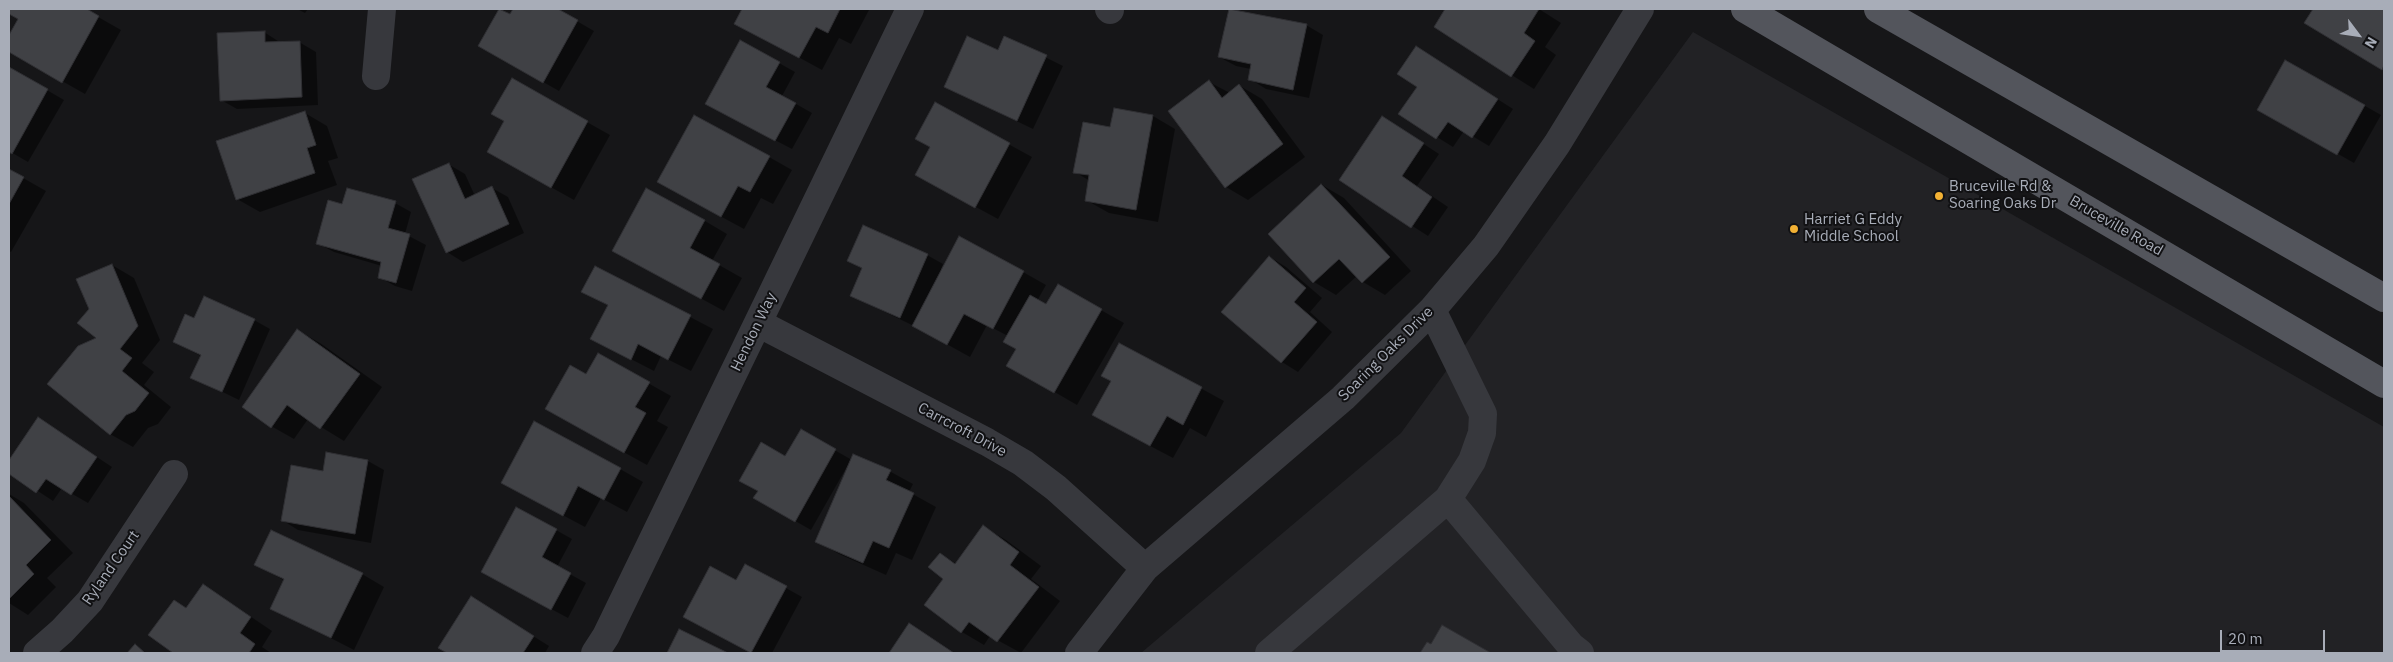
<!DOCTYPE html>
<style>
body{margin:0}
#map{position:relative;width:2393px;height:662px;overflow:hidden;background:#161618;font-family:"IBM Plex Sans",sans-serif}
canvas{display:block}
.frame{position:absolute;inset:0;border:10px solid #a8adb8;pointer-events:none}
.north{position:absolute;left:2333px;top:10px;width:50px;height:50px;-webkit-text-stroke:4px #111113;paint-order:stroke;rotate:121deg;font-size:14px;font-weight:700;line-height:20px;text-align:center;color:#a8adb8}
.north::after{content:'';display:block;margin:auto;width:18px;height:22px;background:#a8adb8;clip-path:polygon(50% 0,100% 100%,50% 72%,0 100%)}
.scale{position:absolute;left:2220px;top:630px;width:105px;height:22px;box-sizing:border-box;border:2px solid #a8adb8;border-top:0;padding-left:6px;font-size:15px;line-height:18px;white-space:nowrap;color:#a8adb8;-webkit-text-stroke:4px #111113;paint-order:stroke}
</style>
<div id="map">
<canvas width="2393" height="662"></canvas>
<div class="frame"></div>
<div class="north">N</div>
<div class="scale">20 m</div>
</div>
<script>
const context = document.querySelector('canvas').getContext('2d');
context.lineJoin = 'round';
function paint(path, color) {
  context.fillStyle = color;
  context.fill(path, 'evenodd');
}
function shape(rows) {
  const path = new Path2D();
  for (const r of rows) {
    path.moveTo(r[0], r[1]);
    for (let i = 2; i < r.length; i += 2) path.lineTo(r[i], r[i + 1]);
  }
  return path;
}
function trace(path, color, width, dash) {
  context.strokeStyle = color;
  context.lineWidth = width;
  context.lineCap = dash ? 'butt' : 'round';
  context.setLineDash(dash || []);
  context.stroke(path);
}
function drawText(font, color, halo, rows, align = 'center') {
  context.font = font + ' "IBM Plex Sans",sans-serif';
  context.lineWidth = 4;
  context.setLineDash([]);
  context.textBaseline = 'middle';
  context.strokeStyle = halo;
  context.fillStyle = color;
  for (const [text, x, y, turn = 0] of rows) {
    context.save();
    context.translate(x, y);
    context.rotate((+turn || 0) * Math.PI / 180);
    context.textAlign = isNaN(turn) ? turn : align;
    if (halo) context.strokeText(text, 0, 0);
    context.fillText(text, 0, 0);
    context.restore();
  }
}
paint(shape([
 [1693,32,2384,427,2384,653,1141,653,1401,433]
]), '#222225');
paint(shape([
 [9,9,84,9,121,30,85,94,9,51,9,37,19,18,9,12],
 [297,9,308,9,305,13],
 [500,9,511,16,515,9,556,9,594,31,559,91,480,46],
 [743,9,866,9,869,10,851,44,839,38,822,70,736,23],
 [1447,9,1539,9,1561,23,1545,47,1556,55,1534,89,1435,27],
 [2314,9,2384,9,2384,70,2306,22],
 [1306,25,1323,35,1309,98,1266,89,1250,79,1251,69,1236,66,1219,57],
 [264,32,281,43,299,42,316,52,318,105,237,109,221,100],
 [1005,37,1063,66,1033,129,946,87,998,51],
 [1416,47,1513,109,1489,146,1464,131,1453,147,1400,114,1419,87],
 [2286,61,2381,115,2354,163,2259,109],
 [779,63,795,72,782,96,812,113,792,149,723,113],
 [9,68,64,100,28,162,9,151],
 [512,80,610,135,574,200,511,165,506,121],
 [1209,82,1230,93,1240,86,1262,99,1305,157,1248,200,1226,187],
 [935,104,1032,157,998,219,939,187,932,147],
 [1115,109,1153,116,1175,129,1158,222,1109,213,1086,200,1090,181,1075,172,1111,129],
 [305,113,327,126,338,158,328,161,337,185,260,212,237,199],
 [1398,127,1439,154,1417,186,1448,207,1428,236,1341,180],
 [769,157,792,170,773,204,761,198,744,229,681,195],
 [448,164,465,174,475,196,492,188,508,197,524,233,463,262,447,252],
 [9,170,46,191,11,252,9,251],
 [1322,185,1344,198,1411,271,1385,295,1363,282,1357,276,1336,295,1314,282,1269,234],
 [395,203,411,212,405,234,426,245,412,291,395,286,379,277,382,266,334,252,317,243],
 [705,221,727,234,712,261,742,278,724,311,636,263],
 [927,255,943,264,941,269,943,270,1023,272,1046,285,1037,301,1047,306,1058,286,1124,323,1077,405,1008,365,1018,349,1008,336,987,325,970,357,914,326,852,296,863,269,848,261],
 [1270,257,1286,267,1322,298,1310,312,1332,332,1298,372,1282,362,1223,312],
 [112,265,134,278,160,340,142,363,154,372,144,385,171,407,158,424,148,428,133,447,110,434,98,338,90,309],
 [595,267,713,329,691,371,661,356,654,371,592,339,609,306,583,291],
 [194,320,254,320,270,329,239,400,192,377,201,356,174,342],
 [297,330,320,343,382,387,344,441,308,419,294,439,271,426],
 [1120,344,1224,401,1206,437,1190,428,1173,458,1116,428,1112,381],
 [598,355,671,396,657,421,668,427,647,465,569,422,587,375],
 [38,418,112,467,88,503,62,488,53,501,9,472,9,462],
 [801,431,852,460,854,456,891,472,913,484,909,492,936,507,912,560,896,553,886,575,839,554,817,541,851,464,849,463,811,530,755,498,786,458],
 [327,454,368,461,384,470,371,543,298,530,282,520,324,472],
 [620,469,643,482,627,512,601,498,585,527,525,495],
 [9,494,24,503,73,553,47,578,56,587,28,615,9,603],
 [984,527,1006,540,1041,566,1031,579,1060,601,1021,653,990,636,984,645,962,632,945,578,940,554,957,564],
 [556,530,572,539,557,567,586,583,568,618,499,581],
 [256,564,362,574,384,587,354,650,272,608,285,581],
 [745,565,802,597,772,653,752,653,701,626,736,582],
 [204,585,272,631,262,647,271,653,175,653,150,635,187,609],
 [487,607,549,646,545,653,450,653,440,647],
 [909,625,932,638,955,653,891,653],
 [1443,627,1489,653,1422,653,1427,644,1432,646],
 [680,631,725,653,669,653]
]), '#0007');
const building = shape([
 [9,9,87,9,99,16,62,83,9,52,9,35,18,19,9,14,9,9],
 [499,9,510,14,513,9,558,9,578,20,543,83,478,46,499,9],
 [742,9,840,9,828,33,816,27,799,58,734,24,742,9],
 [1229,9,1307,24,1293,90,1248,80,1251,64,1218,57,1229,9],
 [1445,9,1539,9,1524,33,1535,41,1511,77,1434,27,1445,9],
 [2313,9,2384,9,2384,65,2382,70,2304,23,2313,9],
 [265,31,265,42,300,41,302,97,220,101,217,33,265,31],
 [967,36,998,50,1004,36,1047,55,1017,121,944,87,967,36],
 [740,40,780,62,766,87,796,103,775,141,705,104,740,40],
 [1416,46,1498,99,1472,138,1448,122,1436,139,1398,114,1417,87,1397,74,1416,46],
 [2285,60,2365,105,2337,155,2257,110,2285,60],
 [9,67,48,89,12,154,9,152,9,67],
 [512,78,588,121,551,188,487,152,504,121,491,114,512,78],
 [1209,80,1222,98,1239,84,1283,144,1225,188,1168,111,1209,80],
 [935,102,1010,143,975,208,915,175,930,147,915,139,935,102],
 [1114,108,1153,115,1136,210,1085,201,1089,175,1073,173,1083,122,1110,127,1114,108],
 [305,111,316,145,307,148,315,173,236,200,216,141,305,111],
 [694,115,770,156,750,192,738,186,721,217,657,182,694,115],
 [1382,116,1424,143,1402,176,1432,197,1411,228,1339,180,1382,116],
 [449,163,465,199,492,186,509,224,446,253,412,179,449,163],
 [9,169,24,177,9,204,9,169],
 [1321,184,1390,257,1362,283,1339,259,1313,283,1268,234,1321,184],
 [347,188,396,201,388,228,410,234,396,283,378,278,381,262,316,244,328,200,342,204,347,188],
 [646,188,705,220,690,248,720,264,701,299,612,251,646,188],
 [863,225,928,254,900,318,850,296,862,268,847,261,863,225],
 [959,236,1024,271,993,329,964,314,947,345,912,326,959,236],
 [1269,256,1306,288,1294,302,1317,322,1281,363,1221,312,1269,256],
 [112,264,138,326,120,349,132,358,122,371,149,393,135,411,126,415,110,435,47,384,78,346,96,338,77,323,89,309,76,279,112,264],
 [595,266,691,315,668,360,638,344,631,360,590,339,608,305,581,292,595,266],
 [1058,284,1102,309,1054,393,1006,366,1016,349,1003,342,1030,295,1046,304,1058,284],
 [204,296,255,319,222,392,190,378,201,355,173,342,185,314,194,318,204,296],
 [297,329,360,374,320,429,287,405,271,428,242,407,297,329],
 [1119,343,1202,387,1183,425,1167,416,1150,446,1092,415,1111,381,1101,376,1119,343],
 [598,353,650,382,635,407,646,413,624,453,545,409,570,365,586,374,598,353],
 [38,417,97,457,71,495,46,479,36,493,9,474,9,460,38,417],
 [534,421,621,468,604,500,578,486,563,516,501,483,534,421],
 [801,429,836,449,795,522,753,498,758,491,739,481,761,442,785,456,801,429],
 [326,452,368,460,355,534,281,521,291,465,323,471,326,452],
 [853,454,891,470,886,480,914,493,889,548,873,541,863,563,815,542,853,454],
 [9,496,51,540,26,565,34,574,9,599,9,496],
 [516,507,557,529,542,557,571,573,551,610,481,572,516,507],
 [983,525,1019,552,1010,565,1039,587,997,642,969,622,961,633,924,605,943,579,928,567,940,553,955,564,983,525],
 [271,530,363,573,331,638,270,609,284,579,254,565,271,530],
 [745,564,787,586,751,653,683,617,710,566,736,580,745,564],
 [203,584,251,617,240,633,255,644,249,653,173,653,148,635,174,600,186,608,203,584],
 [471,596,534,636,523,653,447,653,438,648,471,596],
 [909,623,954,653,889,653,909,623],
 [1442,625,1491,653,1420,653,1427,642,1431,644,1442,625],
 [679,629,728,653,667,653,679,629],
 [135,644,145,653,127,653,135,644]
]);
paint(building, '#404145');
trace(building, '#303034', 1);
trace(shape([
 [1109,9,1110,10],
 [376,76,382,9],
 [758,323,987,442,1023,463,1056,488,1145,568],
 [1448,499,1571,646,1580,653],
 [37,653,62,631,90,601,174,474],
 [595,653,606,636,910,9],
 [1079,653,1145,568,1343,398,1432,310,1486,246,1557,144,1640,9],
 [1269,653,1448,499,1472,461,1482,433,1483,414,1432,310]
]), '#37383d', 28);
trace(shape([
 [1745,9,2384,384],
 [1878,9,2384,298]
]), '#53555c', 28);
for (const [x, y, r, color] of [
 [1939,196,5,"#f2b134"],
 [1794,229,5,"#f2b134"]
]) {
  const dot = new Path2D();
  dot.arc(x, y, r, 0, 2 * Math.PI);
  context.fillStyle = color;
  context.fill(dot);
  trace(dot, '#111113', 2);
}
drawText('15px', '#a8adb8', '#111113', [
 ["Bruceville Rd &",1949,187],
 ["Soaring Oaks Dr",1949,204],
 ["Harriet G Eddy",1804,220],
 ["Middle School",1804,237]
], 'left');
drawText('15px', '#a8adb8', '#111113', [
 ["Bruceville Road",2116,226,30],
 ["Hendon Way",754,332,-64],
 ["Soaring Oaks Drive",1386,354,-45],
 ["Carrcroft Drive",962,430,28],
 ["Ryland Court",111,568,-55]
]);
</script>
